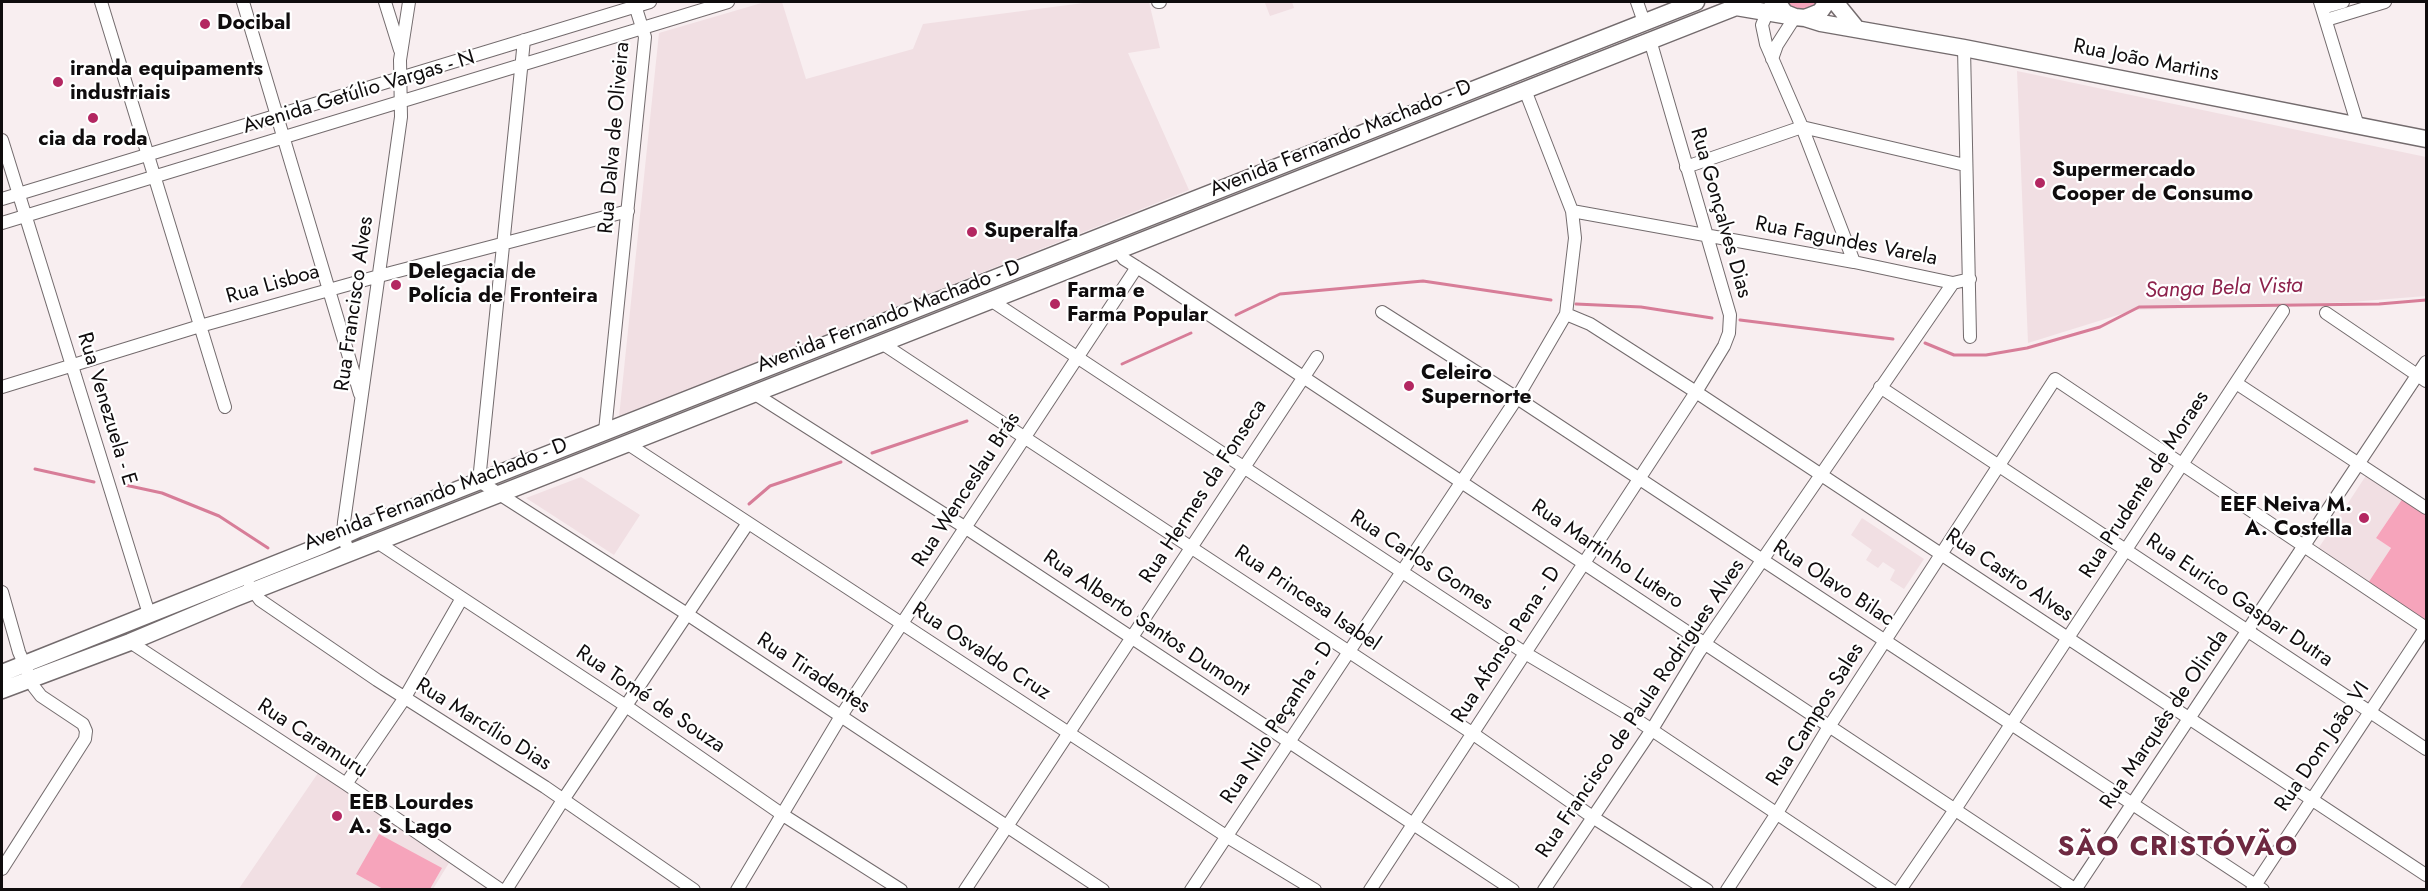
<!DOCTYPE html>
<meta charset="utf-8">
<style>
body{margin:0}
#map{position:relative;width:2428px;height:891px;overflow:hidden;background:#f8eef0;font-family:Jost,sans-serif}
canvas{display:block}
.frame{position:absolute;inset:0;border:3px solid #0f0c0d;pointer-events:none}
</style>
<div id="map">
<canvas width="2428" height="891"></canvas>
<div class="frame"></div>
</div>
<script>
const context = document.querySelector('canvas').getContext('2d');
context.lineJoin = 'round';
function paint(path, color) {
  context.fillStyle = color;
  context.fill(path, 'evenodd');
}
function shape(rows) {
  const path = new Path2D();
  for (const r of rows) {
    path.moveTo(r[0], r[1]);
    for (let i = 2; i < r.length; i += 2) path.lineTo(r[i], r[i + 1]);
  }
  return path;
}
function trace(path, color, width, dash) {
  context.strokeStyle = color;
  context.lineWidth = width;
  context.lineCap = dash ? 'butt' : 'round';
  context.setLineDash(dash || []);
  context.stroke(path);
}
function drawText(font, color, halo, rows, align = 'center') {
  context.font = font + ' Jost,sans-serif';
  context.lineWidth = 4.5;
  context.setLineDash([]);
  context.textBaseline = 'middle';
  context.strokeStyle = halo;
  context.fillStyle = color;
  for (const [text, x, y, turn = 0] of rows) {
    context.save();
    context.translate(x, y);
    context.rotate((+turn || 0) * Math.PI / 180);
    context.textAlign = isNaN(turn) ? turn : align;
    if (halo) context.strokeText(text, 0, 0);
    context.fillText(text, 0, 0);
    context.restore();
  }
}
paint(shape([
 [765,2,782,2,806,79,913,49,923,24,1091,2,1149,2,1160,48,1128,53,1189,190,619,417,659,33],
 [1271,2,1292,2,1294,8,1270,16,1265,3],
 [2017,71,2426,157,2426,296,2351,302,2134,310,2028,343],
 [2367,474,2403,498,2376,538,2391,548,2368,583,2318,549],
 [581,477,640,515,614,555,526,498],
 [1862,518,1924,559,1904,589,1890,580,1895,570,1883,562,1878,568,1866,560,1872,550,1851,535],
 [318,773,452,858,433,889,238,890]
]), '#f1dfe3');
paint(shape([
 [1784,2,1820,2,1812,10,1796,11],
 [2403,498,2426,514,2426,622,2368,583,2391,548,2376,538],
 [379,834,442,868,430,889,383,889,356,874]
]), '#f6a4bb');
trace(shape([
 [1576,304,1641,307,1712,318],
 [1236,315,1280,294,1423,281,1551,300],
 [1740,320,1893,339],
 [1925,343,1954,355,1986,355,2027,348,2100,327,2139,307,2379,304,2426,300],
 [1122,364,1191,333],
 [872,453,967,421],
 [35,469,94,482],
 [125,485,162,493,219,516,268,548],
 [749,504,770,486,841,462]
]), '#d77d98', 3);
const minor = shape([
 [101,2,225,407],
 [243,2,360,394],
 [385,2,400,50],
 [1158,2,1160,2],
 [1637,2,1644,22],
 [2320,2,2358,126],
 [1770,6,1762,25,1766,44,1802,127,1854,262],
 [2322,8,2343,2],
 [2326,20,2385,2],
 [524,40,479,481,687,614,1103,890],
 [1964,48,1970,337],
 [1772,59,1777,45,1795,17],
 [2,140,149,614],
 [1686,167,1802,127,1965,165],
 [2,199,650,2],
 [1572,211,1854,262,1953,283,1970,279],
 [2,223,728,2],
 [1118,251,1124,259,1154,278,2076,890],
 [992,301,1525,653,1631,716,1891,890],
 [1382,312,1517,398,2263,890],
 [2326,313,2426,381],
 [1566,314,1590,324,1696,392,2426,875],
 [883,344,1472,733,1594,818,1707,890],
 [2236,383,2426,508],
 [2,387,200,326,379,276,628,211],
 [1880,387,2426,749],
 [755,394,966,528,1513,890],
 [605,431,645,37,634,2],
 [628,444,1226,836,1315,890],
 [377,542,626,706,783,815,901,890],
 [349,553,343,536,344,522,401,117,400,60,409,2],
 [250,586,260,600,377,680,545,787,694,890],
 [2,592,19,652,34,687,41,696,83,724,86,731,85,739,2,869],
 [130,642,346,784,501,890],
 [346,784,404,699,462,598],
 [506,890,563,800,748,523],
 [737,890,841,716,1137,267],
 [965,890,1317,357],
 [1191,890,1517,398,1566,314,1575,238,1572,211,1525,90],
 [1370,890,1696,392,1724,346,1729,333,1730,315,1650,40],
 [1544,890,1651,731,1699,652,1953,283],
 [1727,890,1777,813,1825,733,2055,379,2426,628],
 [1900,890,1950,817,2283,311],
 [2075,890,2426,362],
 [2252,890,2426,627]
]);
const major = shape([
 [1777,2,1785,13,1795,17,1805,18,1820,12,1827,2],
 [1835,2,1857,29],
 [1805,18,1821,23,1964,48,2426,139],
 [2,673,323,545,358,529,1696,2],
 [2,690,130,642,235,598,1736,7,1795,17]
]);
trace(minor, '#736b6d', 14);
trace(major, '#736b6d', 19);
trace(minor, '#fff', 12);
trace(major, '#fff', 16);
for (const [x, y, r, color] of [
 [205,24,6,"#b32761"],
 [58,82,6,"#b32761"],
 [93,118,6,"#b32761"],
 [2040,183,6,"#b32761"],
 [972,232,6,"#b32761"],
 [396,285,6,"#b32761"],
 [1055,304,6,"#b32761"],
 [1409,386,6,"#b32761"],
 [2364,518,6,"#b32761"],
 [337,816,6,"#b32761"]
]) {
  const dot = new Path2D();
  dot.arc(x, y, r, 0, 2 * Math.PI);
  context.fillStyle = color;
  context.fill(dot);
  trace(dot, '#fff', 2);
}
drawText('bold 21px', '#0f0c0d', '#fff', [
 ["Docibal",217,24],
 ["iranda equipaments",70,70],
 ["industriais",70,94],
 ["cia da roda",93,140,"center"],
 ["Supermercado",2052,171],
 ["Cooper de Consumo",2052,195],
 ["Superalfa",984,232],
 ["Delegacia de",408,273],
 ["Polícia de Fronteira",408,297],
 ["Farma e",1067,292],
 ["Farma Popular",1067,316],
 ["Celeiro",1421,374],
 ["Supernorte",1421,398],
 ["EEF Neiva M.",2352,506,"right"],
 ["A. Costella",2352,530,"right"],
 ["EEB Lourdes",349,804],
 ["A. S. Lago",349,828]
], 'left');
drawText('21px', '#0f0c0d', '#fff', [
 ["Rua João Martins",2146,61,11],
 ["Avenida Getúlio Vargas - N",359,93,-17],
 ["Rua Dalva de Oliveira",615,138,-85],
 ["Avenida Fernando Machado - D",1341,139,-22],
 ["Rua Gonçalves Dias",1720,213,74],
 ["Rua Fagundes Varela",1846,242,11],
 ["Rua Lisboa",273,285,-16],
 ["Rua Francisco Alves",355,304,-82],
 ["Avenida Fernando Machado - D",889,317,-21],
 ["Rua Venezuela - E",106,409,73],
 ["Rua Prudente de Moraes",2145,485,-57],
 ["Rua Wenceslau Brás",967,490,-57],
 ["Rua Hermes da Fonseca",1204,492,-57],
 ["Avenida Fernando Machado - D",436,495,-21],
 ["Rua Martinho Lutero",1607,555,34],
 ["Rua Carlos Gomes",1421,561,33],
 ["Rua Castro Alves",2009,576,34],
 ["Rua Olavo Bilac",1833,584,33],
 ["Rua Princesa Isabel",1307,599,34],
 ["Rua Eurico Gaspar Dutra",2239,601,34],
 ["Rua Alberto Santos Dumont",1146,624,34],
 ["Rua Afonso Pena - D",1507,645,-57],
 ["Rua Osvaldo Cruz",981,652,33],
 ["Rua Tiradentes",813,674,33],
 ["Rua Tomé de Souza",650,700,34],
 ["Rua Francisco de Paula Rodrigues Alves",1641,709,-56],
 ["Rua Campos Sales",1816,715,-58],
 ["Rua Marquês de Olinda",2165,720,-56],
 ["Rua Nilo Peçanha - D",1278,723,-57],
 ["Rua Marcílio Dias",483,725,32],
 ["Rua Caramuru",312,739,33],
 ["Rua Dom João VI",2323,747,-56]
]);
drawText('italic 22px', '#8d224c', '#fff', [
 ["Sanga Bela Vista",2224,289,-2]
]);
context.letterSpacing = '1.5px';
drawText('bold 27px', '#6e2941', '#fff', [
 ["SÃO CRISTÓVÃO",2178,848]
]);
context.letterSpacing = '0px';
</script>
